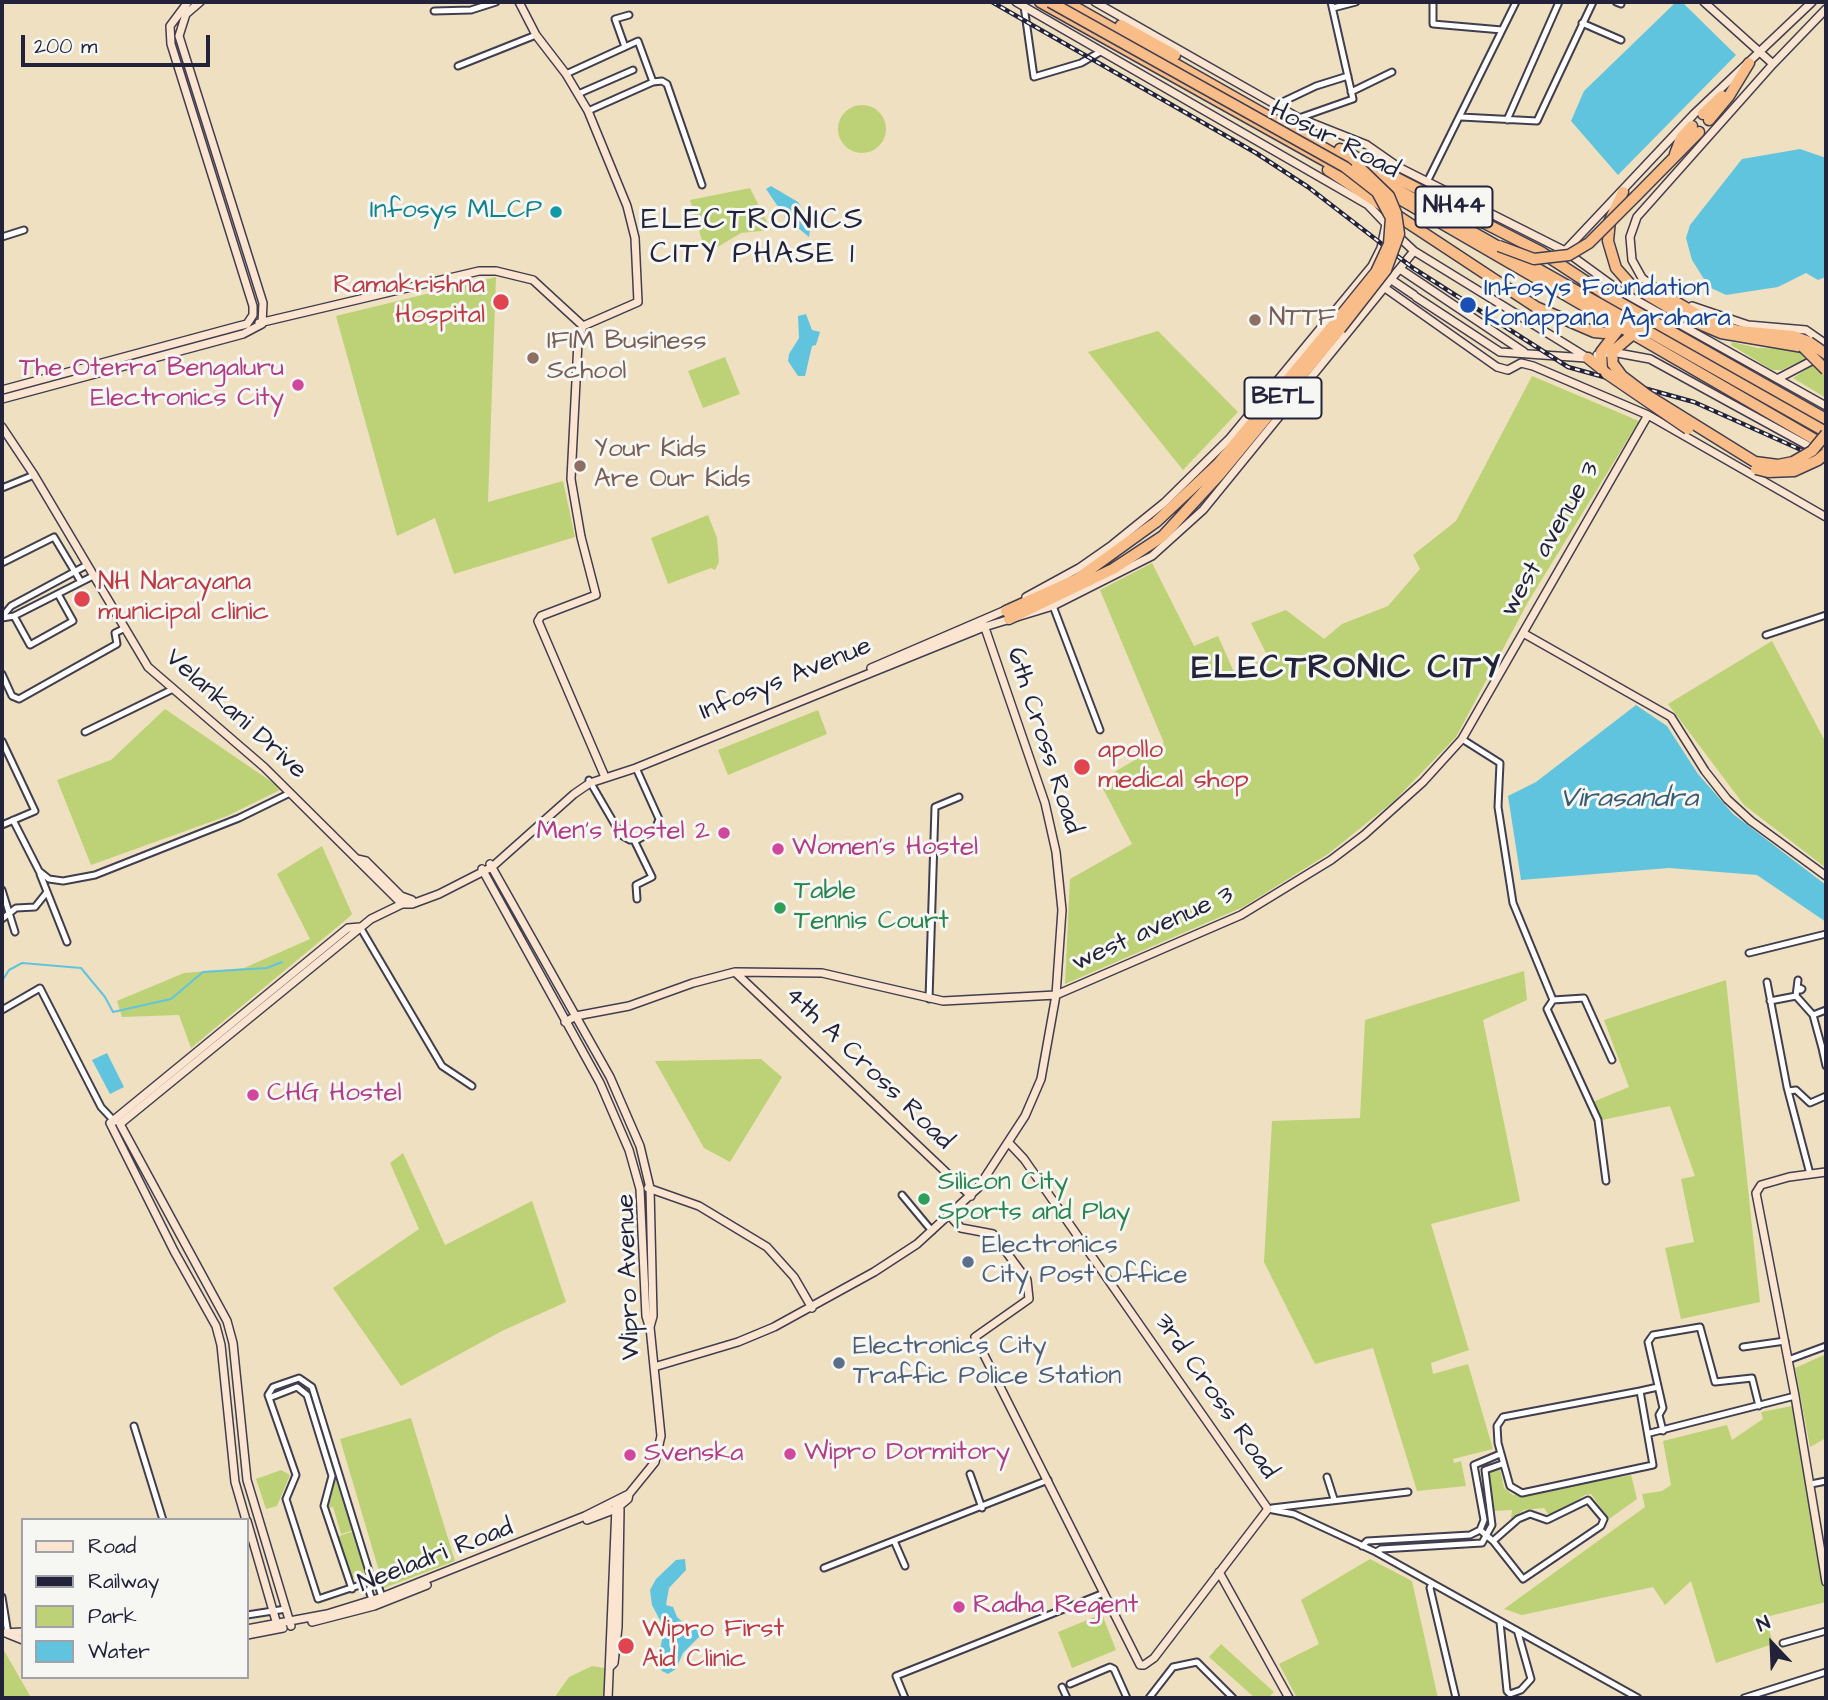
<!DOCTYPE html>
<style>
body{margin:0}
#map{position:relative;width:1828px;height:1700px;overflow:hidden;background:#efe0c1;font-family:"Architects Daughter",sans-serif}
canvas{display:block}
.frame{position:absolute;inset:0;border:4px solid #22223b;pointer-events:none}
.legend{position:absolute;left:21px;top:1518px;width:228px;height:161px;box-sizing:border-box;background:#f6f6f2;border:2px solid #a1a1a9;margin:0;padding:9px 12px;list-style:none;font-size:21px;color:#22223b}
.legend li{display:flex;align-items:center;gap:14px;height:35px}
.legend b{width:35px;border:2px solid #a1a1a9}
.north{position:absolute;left:1737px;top:1609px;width:70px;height:70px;-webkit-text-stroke:5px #f6f6f2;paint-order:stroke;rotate:337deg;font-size:19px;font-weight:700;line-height:28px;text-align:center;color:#22223b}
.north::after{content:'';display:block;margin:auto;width:24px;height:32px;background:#22223b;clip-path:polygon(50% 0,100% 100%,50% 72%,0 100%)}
.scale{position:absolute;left:21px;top:35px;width:189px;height:32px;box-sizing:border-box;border:4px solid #22223b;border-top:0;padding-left:9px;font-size:21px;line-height:24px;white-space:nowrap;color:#22223b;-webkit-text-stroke:5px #f6f6f2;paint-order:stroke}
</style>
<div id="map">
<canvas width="1828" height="1700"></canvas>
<div class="frame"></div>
<ul class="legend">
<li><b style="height:9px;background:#fce5d0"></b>Road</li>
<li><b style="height:9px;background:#22223b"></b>Railway</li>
<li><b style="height:19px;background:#bdd276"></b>Park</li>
<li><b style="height:19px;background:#61c4de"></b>Water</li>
</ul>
<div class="north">N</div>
<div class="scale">200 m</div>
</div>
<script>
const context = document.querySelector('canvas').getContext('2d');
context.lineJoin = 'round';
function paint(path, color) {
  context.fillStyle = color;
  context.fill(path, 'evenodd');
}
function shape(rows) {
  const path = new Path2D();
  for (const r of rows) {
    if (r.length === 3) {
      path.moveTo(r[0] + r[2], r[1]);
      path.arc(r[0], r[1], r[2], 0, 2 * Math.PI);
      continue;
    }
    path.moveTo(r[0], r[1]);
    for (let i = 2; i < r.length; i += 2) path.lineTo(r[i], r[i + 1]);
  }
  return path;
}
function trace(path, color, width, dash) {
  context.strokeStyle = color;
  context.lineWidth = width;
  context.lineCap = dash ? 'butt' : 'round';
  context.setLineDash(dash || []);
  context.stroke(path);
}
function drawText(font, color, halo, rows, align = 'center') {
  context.font = font + ' "Architects Daughter",sans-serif';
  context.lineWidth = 6;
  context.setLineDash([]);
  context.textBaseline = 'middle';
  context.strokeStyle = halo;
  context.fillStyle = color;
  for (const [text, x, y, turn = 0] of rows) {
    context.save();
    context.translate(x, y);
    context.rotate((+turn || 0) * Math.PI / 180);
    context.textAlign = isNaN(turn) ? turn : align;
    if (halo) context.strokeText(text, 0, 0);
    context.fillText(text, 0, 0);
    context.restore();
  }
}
paint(shape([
 [862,129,24],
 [750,188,771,230,741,233,706,254,690,200],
 [496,277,488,502,563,481,575,537,454,574,435,518,397,536,336,316],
 [1158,331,1238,412,1183,470,1088,352],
 [1732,342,1758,348,1798,349,1809,357,1782,370,1772,370,1731,345],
 [725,357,740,394,703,408,688,371],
 [1816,363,1826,378,1826,398,1793,378],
 [1532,376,1639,421,1528,602,1456,737,1394,801,1328,854,1243,907,1065,984,1070,879,1132,844,1099,781,1164,743,1100,590,1152,563,1194,646,1218,636,1234,672,1268,657,1251,623,1286,610,1324,639,1342,624,1388,606,1420,569,1413,555,1456,521],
 [708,515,717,538,719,562,715,570,711,568,668,584,651,538],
 [1772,641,1826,743,1826,868,1744,805,1668,704],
 [165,709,282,789,227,816,91,865,57,780,111,760],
 [818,710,827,734,728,775,718,750],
 [322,846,352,914,348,918,191,1048,179,1015,122,1017,117,1001,184,973,244,968,310,939,277,874],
 [1524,971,1527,1000,1483,1020,1520,1201,1431,1224,1469,1350,1431,1363,1433,1374,1468,1364,1493,1449,1453,1459,1454,1463,1461,1461,1466,1486,1417,1491,1373,1348,1315,1364,1264,1262,1272,1121,1360,1118,1365,1020],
 [1726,980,1760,1302,1681,1319,1665,1248,1694,1242,1681,1179,1695,1176,1670,1106,1602,1120,1593,1102,1629,1087,1604,1020],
 [761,1059,782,1077,730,1162,704,1148,655,1061],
 [403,1153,445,1245,532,1201,566,1302,502,1331,401,1386,333,1288,419,1229,390,1163],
 [1826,1354,1826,1438,1810,1447,1795,1368],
 [1792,1406,1826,1602,1766,1617,1773,1644,1716,1663,1691,1581,1665,1605,1653,1587,1522,1615,1504,1609,1645,1507,1642,1494,1662,1491,1671,1485,1663,1441,1727,1425,1732,1440,1763,1419,1761,1412],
 [411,1418,455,1561,384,1588,340,1439],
 [1500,1468,1504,1488,1513,1495,1631,1475,1637,1499,1609,1519,1591,1494,1585,1495,1551,1518,1544,1508,1524,1510,1511,1519,1512,1510,1494,1511,1486,1471],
 [281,1470,290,1475,277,1506,266,1509,256,1479],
 [337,1475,354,1530,341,1534,333,1507,327,1508],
 [354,1531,367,1573,350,1579,336,1537],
 [1370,1559,1412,1581,1438,1698,1297,1698,1279,1664,1319,1644,1301,1600],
 [1102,1614,1116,1650,1072,1668,1058,1632],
 [1221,1644,1274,1692,1268,1698,1255,1698,1209,1657],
 [2,1647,29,1694,31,1698,2,1698],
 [592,1666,610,1669,608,1698,554,1698,569,1677]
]), '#bdd276');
paint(shape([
 [1676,2,1682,2,1736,55,1618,175,1571,121,1584,91],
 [1800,149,1826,158,1826,277,1818,280,1806,273,1778,287,1726,295,1709,287,1692,260,1686,238,1690,225,1742,159],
 [771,186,798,202,805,214,810,230,809,237,785,217,766,189],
 [806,314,812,330,820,332,816,345,812,346,805,376,798,376,788,361,789,354,799,338,798,316],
 [1636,705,1667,726,1698,774,1733,814,1826,885,1826,922,1757,875,1669,868,1521,880,1508,796,1536,782],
 [107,1053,124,1087,110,1094,92,1060],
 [685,1559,686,1570,669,1588,666,1605,673,1607,677,1617,686,1625,699,1628,699,1637,683,1653,676,1669,668,1674,662,1671,658,1662,664,1628,652,1605,650,1590,656,1579,676,1560]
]), '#61c4de');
trace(shape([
 [2,981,9,970,22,963,81,968,105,997,113,1012,171,999,203,972,267,968,282,962]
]), '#61c4de', 2);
const street = shape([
 [1433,2,1433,24,1502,30],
 [1616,2,1621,4],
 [1024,6,1034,77,1081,63,1100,52],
 [1333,8,1356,2],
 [434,11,471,10,496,2],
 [1582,23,1621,40],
 [625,47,615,19,629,15],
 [458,66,536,35],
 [566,74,638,41,653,82],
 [1351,92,1392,72],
 [578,94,633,70],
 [1276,105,1316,86,1348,76],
 [588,111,653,82,662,81,667,84,702,185],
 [1461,117,1537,121,1593,2],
 [1299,118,1353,99,1331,2],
 [1507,120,1559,2],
 [1427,182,1516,2],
 [2,237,24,230],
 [2,488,34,475],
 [2,563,54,537,81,582],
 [1053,606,1100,730],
 [14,616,30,645,73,621,58,594],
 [2,617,11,606,87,565],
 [2,618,14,616,93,576],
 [1766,635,1826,615],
 [2,674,12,696,19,699,117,644,115,633,125,628],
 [85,732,173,689],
 [1462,739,1500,763,1498,807,1513,903,1553,1000],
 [2,741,35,811,2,825],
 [589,780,621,835,630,840,637,840,655,830,659,819,636,768],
 [13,820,39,871,49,879,63,881,95,875,239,818,290,793],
 [634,840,652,877,636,885,637,899],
 [40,874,67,942],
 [2,890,15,932],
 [2,919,16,908,35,907,47,892],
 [360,927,442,1066,472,1086],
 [1749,953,1826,934],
 [1767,982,1787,1087,1810,1174],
 [1800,988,1802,989,1801,990,1799,990,1800,988],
 [1796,996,1798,980],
 [929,999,935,807,959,797],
 [1553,1000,1547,1009,1598,1120,1606,1181],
 [1553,1000,1584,998,1612,1060],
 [1770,1001,1796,996,1813,1015,1822,1048,1826,1047],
 [2,1010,40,988,101,1107,115,1122],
 [1813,1015,1826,1010],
 [1822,1048,1826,1066],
 [1788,1091,1796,1090,1810,1103,1826,1096],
 [902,1195,932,1231],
 [1743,1347,1785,1341],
 [1788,1360,1826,1346],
 [1640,1391,1653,1465,1522,1493,1510,1486,1498,1443,1497,1426,1503,1417,1640,1391],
 [1640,1391,1658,1387],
 [269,1398,297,1387,307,1395,332,1476,324,1506,352,1589],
 [134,1426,163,1520],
 [1663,1431,1659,1415,1663,1408,1648,1342,1653,1335,1700,1327,1715,1382,1752,1378,1759,1406],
 [1650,1433,1795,1396],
 [970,1474,982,1508],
 [1327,1477,1334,1499],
 [1811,1484,1826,1481],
 [1272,1508,1408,1492],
 [1268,1509,1294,1514,1376,1552,1638,1698],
 [1480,1530,1493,1541,1523,1579,1601,1526,1604,1519,1588,1500,1547,1520,1530,1514,1518,1519,1493,1541],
 [895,1543,905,1566],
 [1362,1546,1367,1541,1470,1535,1480,1530,1484,1520,1474,1465,1500,1454],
 [1376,1552,1381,1549,1482,1543,1492,1525,1485,1470,1502,1464],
 [824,1568,1048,1480],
 [372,1581,318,1599,286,1499,296,1475,268,1395,273,1387,299,1378,312,1387,372,1581,379,1588,383,1600],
 [372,1581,369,1591,373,1602],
 [1432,1583,1430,1588,1456,1698],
 [2,1597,8,1634],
 [247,1615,286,1609],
 [1500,1622,1507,1691,1510,1694,1521,1690,1531,1679,1518,1633],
 [1783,1643,1826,1631],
 [1070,1684,1110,1667,1114,1669,1127,1698],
 [1062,1687,1067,1698],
 [905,1698,896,1676,1104,1593],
 [1149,1698,1173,1667,1197,1662,1233,1698],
 [1744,1698,1826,1672]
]);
const secondary = shape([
 [519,2,536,35,566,74,588,111,627,206,635,238,638,302,583,326],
 [1016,2,1368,205,1389,227],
 [1095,2,1299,118,1367,145,1400,168,1565,251,1620,291,1826,406],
 [1704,2,1773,64],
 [1397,235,1414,251,1588,358],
 [1565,251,1694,114,1812,2],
 [1400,269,1524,352],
 [1380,272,1414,295],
 [1385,288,1497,367,1508,370,1521,363,1533,366,1648,415,1826,517],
 [1416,297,1500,352,1586,358],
 [1668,297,1642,278,1632,260,1630,237,1637,217,1773,64,1826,9],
 [1692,306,1748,325,1806,330,1826,344],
 [259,323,479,271,496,271,533,280,583,326],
 [583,326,578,342,571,479,581,537,596,595,541,616,538,621,605,777],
 [1597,355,1612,352,1650,359,1816,450],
 [1779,378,1819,357],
 [2,390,239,326,247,324,253,315,253,306,171,44,170,26,188,2],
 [2,399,243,334,262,324,263,303,179,36,186,14,200,2],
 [2,427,34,475,148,667,264,767,402,904],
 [1026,597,1079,568,1112,545,1164,503,1230,438,1372,266,1381,248,1386,224],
 [1523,633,1671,717,1705,771,1727,799,1751,821,1826,876],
 [871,668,1008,609],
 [357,859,366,861,401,896,412,900],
 [482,869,600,1083,629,1150,640,1189,646,1316,649,1326],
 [736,973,971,1196],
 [565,1022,576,1016,629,1006,693,983,735,972,822,973,943,1001,1056,995,1241,915,1331,860,1364,835,1423,782,1462,739,1648,415],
 [1826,1172,1789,1177,1761,1185,1756,1193,1795,1396,1826,1582],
 [648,1188,699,1206,767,1247,794,1277,812,1308],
 [950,1216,961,1228,993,1234,1027,1280,1029,1299,975,1337,1140,1665,1144,1665,1154,1658,1268,1509,1024,1159,1009,1143],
 [654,1367,738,1342,774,1327,874,1272,917,1244,978,1188,1025,1116,1041,1079,1056,995,1062,910,1056,852,1045,803,984,625],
 [246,1520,235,1482,221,1345,216,1326,174,1251,110,1123,348,928,360,927],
 [587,1520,616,1509,628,1499,629,1494],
 [247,1521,278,1628],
 [1219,1572,1289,1698],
 [312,1622,374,1606,427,1585],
 [291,1626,247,1480,233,1343,227,1321,120,1124,371,919,402,904,412,904,439,894,492,867,574,794,590,783,636,768,984,627,1053,606,1152,556,1203,510,1414,251],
 [247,1629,327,1614,382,1597,585,1516,629,1494,655,1462,661,1436,650,1327,653,1316,650,1188,640,1146,610,1077,490,864],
 [2,1633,23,1632],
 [8,1634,23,1640],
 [247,1635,283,1628],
 [610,1667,614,1663,618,1627,620,1509],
 [608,1698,616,1507]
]);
const highway = shape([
 [1040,2,1345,172],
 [1066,2,1826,432],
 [1121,25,1175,55],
 [1703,114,1722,96],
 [1709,120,1729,96,1749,63],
 [1340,149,1541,252,1605,294,1826,419],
 [1675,154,1681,138,1692,126],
 [1328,170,1536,307,1594,332,1604,333,1621,327],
 [1384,190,1826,446],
 [1623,192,1610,220,1608,241,1616,268,1632,286,1688,319,1721,333,1803,347],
 [1636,196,1699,132],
 [1664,295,1714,324,1739,331,1793,336,1809,342],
 [1588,358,1603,370],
 [1613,364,1612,352,1633,334],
 [1602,370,1601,352,1618,330],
 [1006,611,1077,579,1156,522,1218,464,1334,324],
 [1009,619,1113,569,1163,536,1220,474,1340,329]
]);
trace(street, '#413e4f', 9);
trace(secondary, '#413e4f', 10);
trace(highway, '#413e4f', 13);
trace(street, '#fff', 5);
trace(secondary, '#fce5d0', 7);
trace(highway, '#f8bd89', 10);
const rail = shape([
 [992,2,1256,153,1308,187,1413,268,1568,367,1694,402,1826,461]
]);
trace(rail, '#22223b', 4.5);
trace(rail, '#f6f6f2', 2, [5]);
const highwayBridge = shape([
 [1050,2,1345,167,1377,192,1391,218,1389,244,1376,272,1334,324],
 [1499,246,1534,259,1569,255,1589,243,1636,196],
 [1340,329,1386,270,1399,234,1396,213,1389,196,1357,165],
 [1809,342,1826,354],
 [1803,347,1826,370],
 [1613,364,1622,376,1647,395,1755,462,1778,465,1793,462,1812,451,1826,434],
 [1606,373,1688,429],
 [1756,469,1768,472,1794,471,1818,460,1826,453]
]);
trace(highwayBridge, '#413e4f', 13, []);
trace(highwayBridge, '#f8bd89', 10);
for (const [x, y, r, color] of [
 [556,212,7,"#0f9aa8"],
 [501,302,9,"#e0444e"],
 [1468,305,9,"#1a4fb4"],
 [1255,320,7,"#8d6e63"],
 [533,358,7,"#8d6e63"],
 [298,385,7,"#d1479c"],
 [580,466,7,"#8d6e63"],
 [82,599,9,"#e0444e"],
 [1082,767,9,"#e0444e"],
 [724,833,7,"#d1479c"],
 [778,849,7,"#d1479c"],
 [780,908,7,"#2e9e5b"],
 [253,1095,7,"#d1479c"],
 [924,1199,7,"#2e9e5b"],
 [968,1262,7,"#5c6f8a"],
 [839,1363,7,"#5c6f8a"],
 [790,1454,7,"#d1479c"],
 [630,1455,7,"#d1479c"],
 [959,1607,7,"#d1479c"],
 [626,1646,9,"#e0444e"]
]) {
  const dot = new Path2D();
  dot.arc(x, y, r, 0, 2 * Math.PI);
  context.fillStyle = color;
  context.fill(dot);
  trace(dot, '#f6f6f2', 2.5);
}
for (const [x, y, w] of [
 [1454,207,77],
 [1283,398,77]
]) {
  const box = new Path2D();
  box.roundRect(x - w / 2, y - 20.5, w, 41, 5);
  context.fillStyle = '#f6f6f2';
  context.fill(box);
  trace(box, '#22223b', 2);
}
drawText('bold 24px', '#22223b', null, [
 ["NH44",1454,207],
 ["BETL",1283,398]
]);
drawText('26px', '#22223b', '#f6f6f2', [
 ["Hosur Road",1334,141,27],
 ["west avenue 3",1551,540,-60],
 ["Infosys Avenue",786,680,-22],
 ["Velankani Drive",235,715,42],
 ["6th Cross Road",1043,741,72],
 ["west avenue 3",1153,930,-24],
 ["4th A Cross Road",868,1069,44],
 ["Wipro Avenue",630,1277,-92],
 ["3rd Cross Road",1215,1397,55],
 ["Neeladri Road",436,1557,-21]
]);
drawText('26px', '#0d838f', '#f6f6f2', [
 ["Infosys MLCP",542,212]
], 'right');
drawText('26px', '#be3a42', '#f6f6f2', [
 ["Ramakrishna",485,287,"right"],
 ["Hospital",485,317,"right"],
 ["NH Narayana",98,584],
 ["municipal clinic",98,614],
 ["apollo",1098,752],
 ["medical shop",1098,782],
 ["Wipro First",642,1631],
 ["Aid Clinic",642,1661]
], 'left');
drawText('26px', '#164399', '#f6f6f2', [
 ["Infosys Foundation",1484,290],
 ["Konappana Agrahara",1484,320]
], 'left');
drawText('26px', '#785e54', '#f6f6f2', [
 ["NTTF",1269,320],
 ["IFIM Business",547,343],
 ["School",547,373],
 ["Your Kids",594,451],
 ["Are Our Kids",594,481]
], 'left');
drawText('26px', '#b23c85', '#f6f6f2', [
 ["The Oterra Bengaluru",284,370,"right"],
 ["Electronics City",284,400,"right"],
 ["Men's Hostel 2",710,833,"right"],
 ["Women's Hostel",792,849],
 ["CHG Hostel",267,1095],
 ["Wipro Dormitory",804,1454],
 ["Svenska",644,1455],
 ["Radha Regent",973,1607]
], 'left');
drawText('26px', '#27864d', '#f6f6f2', [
 ["Table",794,893],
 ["Tennis Court",794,923],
 ["Silicon City",938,1184],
 ["Sports and Play",938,1214]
], 'left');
drawText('26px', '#4e5e75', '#f6f6f2', [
 ["Electronics",982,1247],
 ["City Post Office",982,1277],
 ["Electronics City",853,1348],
 ["Traffic Police Station",853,1378]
], 'left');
drawText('italic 28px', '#385b74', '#f6f6f2', [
 ["Virasandra",1629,800]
]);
context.letterSpacing = '2px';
drawText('30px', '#22223b', '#f6f6f2', [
 ["ELECTRONICS",753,222],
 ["CITY PHASE 1",753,256]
]);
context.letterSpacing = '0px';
context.letterSpacing = '2px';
drawText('bold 33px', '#22223b', '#f6f6f2', [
 ["ELECTRONIC CITY",1347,670]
]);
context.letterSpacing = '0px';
</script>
